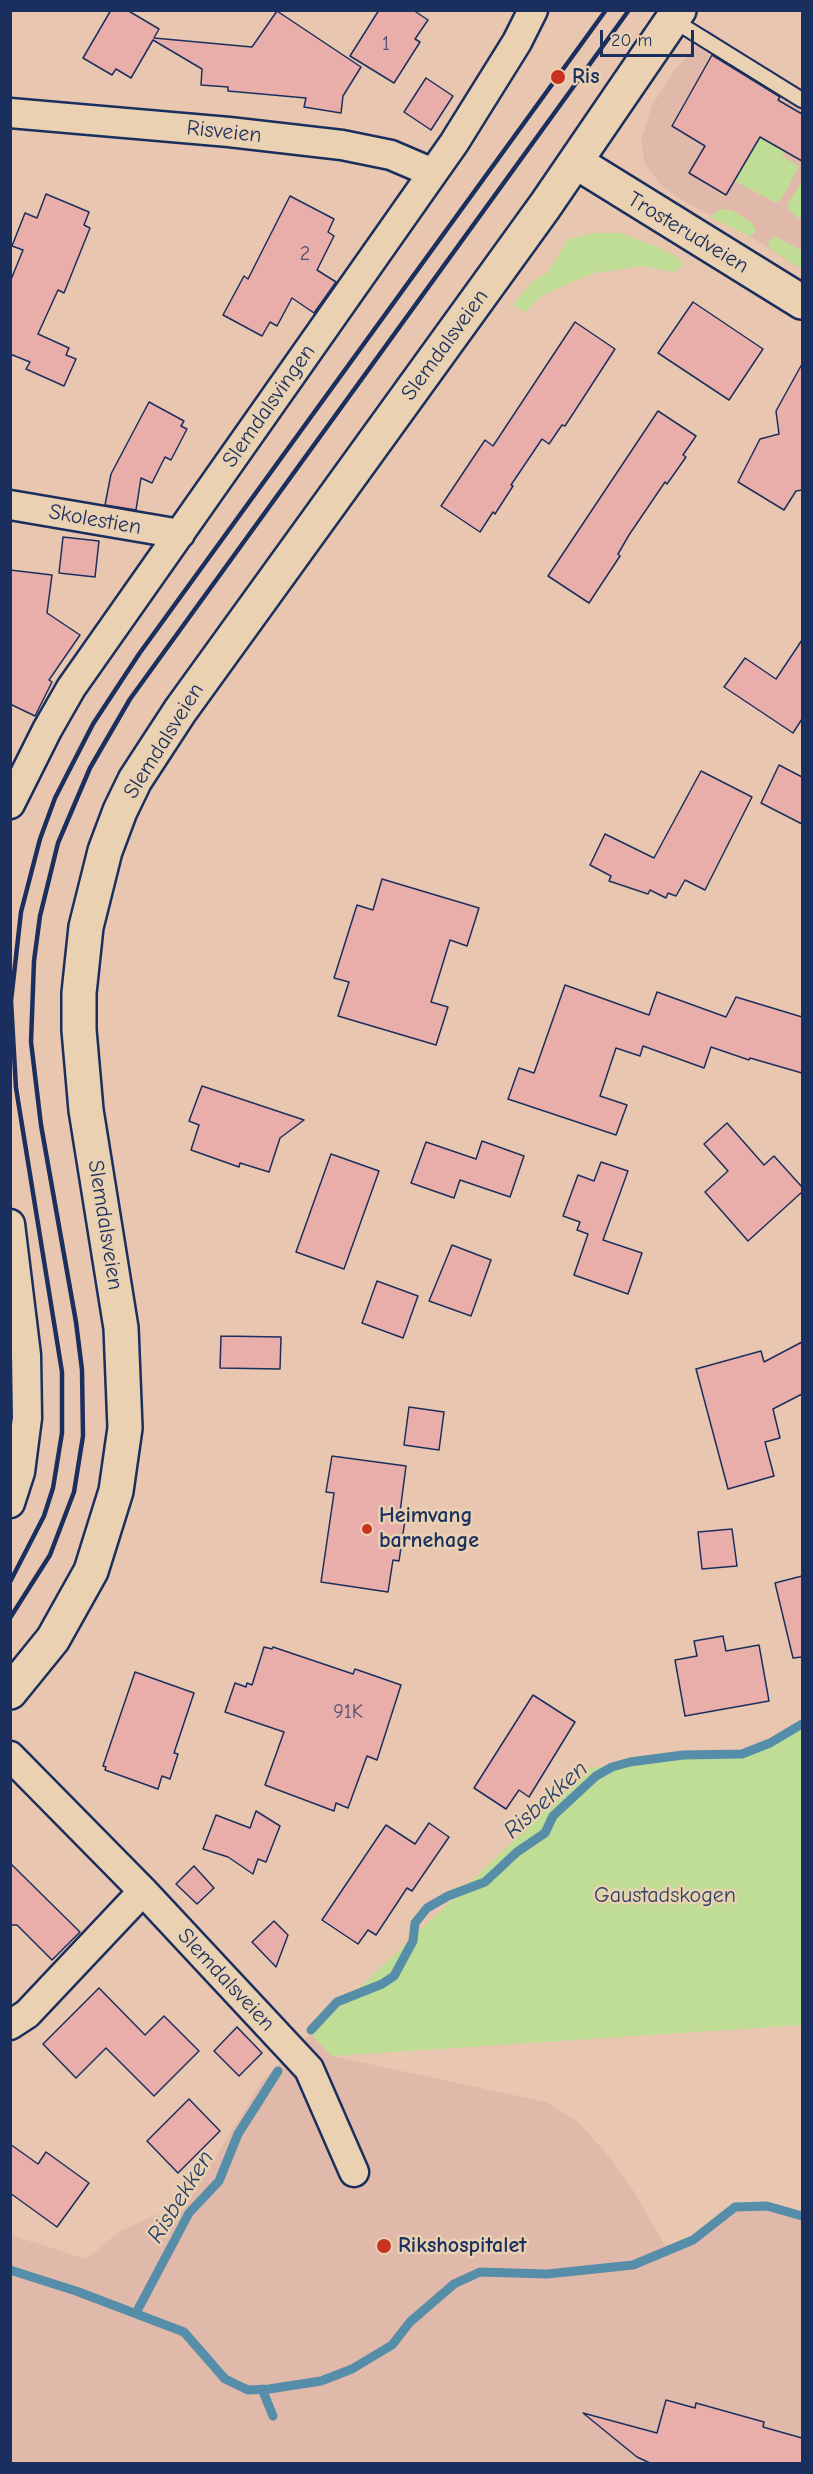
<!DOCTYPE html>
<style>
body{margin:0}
#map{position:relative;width:813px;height:2474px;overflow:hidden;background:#e9c6af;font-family:"Comic Neue",sans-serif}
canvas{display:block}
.frame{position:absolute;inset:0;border:12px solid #1b2f5e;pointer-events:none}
.scale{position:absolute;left:600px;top:30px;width:94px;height:27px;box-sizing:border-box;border:3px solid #1b2f5e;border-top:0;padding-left:8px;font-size:18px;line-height:21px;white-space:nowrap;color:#1b2f5e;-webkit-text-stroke:4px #e9d1b1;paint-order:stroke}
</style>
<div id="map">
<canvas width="813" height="2474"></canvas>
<div class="frame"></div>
<div class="scale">20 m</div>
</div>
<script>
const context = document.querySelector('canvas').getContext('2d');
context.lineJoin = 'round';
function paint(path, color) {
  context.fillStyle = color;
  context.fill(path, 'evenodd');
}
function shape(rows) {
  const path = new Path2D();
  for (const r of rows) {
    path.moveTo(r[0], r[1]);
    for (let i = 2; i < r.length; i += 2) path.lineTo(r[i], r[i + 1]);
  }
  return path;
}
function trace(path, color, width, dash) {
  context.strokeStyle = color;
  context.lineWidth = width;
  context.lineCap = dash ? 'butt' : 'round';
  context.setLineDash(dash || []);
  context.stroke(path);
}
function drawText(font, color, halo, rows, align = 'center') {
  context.font = font + ' "Comic Neue",sans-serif';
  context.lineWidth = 5;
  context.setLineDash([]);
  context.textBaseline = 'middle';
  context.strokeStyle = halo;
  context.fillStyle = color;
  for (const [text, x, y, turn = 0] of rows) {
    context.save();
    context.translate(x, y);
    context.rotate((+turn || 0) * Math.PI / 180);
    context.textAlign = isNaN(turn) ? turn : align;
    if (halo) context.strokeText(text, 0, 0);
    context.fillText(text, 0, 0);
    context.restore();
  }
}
paint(shape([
 [709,30,764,67,802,88,802,270,750,236,678,198,660,184,645,164,641,141,651,107,674,71],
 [311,2034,332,2056,546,2102,577,2121,606,2153,635,2193,668,2251,693,2240,735,2207,767,2206,802,2216,802,2463,11,2464,11,2235,86,2259,120,2231,154,2216,183,2210,263,2080]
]), '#e1b9aa');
paint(shape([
 [758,135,785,151,782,156,799,167,780,201,774,202,735,181],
 [802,181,802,215,800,219,789,211,787,205],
 [720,209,733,211,752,223,756,231,750,236,710,217],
 [595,233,621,233,657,247,678,257,683,264,675,272,643,266,594,273,542,295,525,312,513,305,532,282,548,272,568,239],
 [775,236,802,251,802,269,770,249,768,242],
 [802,1724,802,2025,332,2056,311,2034,590,1768,683,1755,742,1754,770,1743]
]), '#c0dd95');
trace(shape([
 [311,2030,337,2002,382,1984,394,1976,413,1941,415,1923,427,1908,448,1896,485,1882,517,1852,545,1833,553,1816,596,1776,612,1767,630,1762,683,1755,742,1754,770,1743,802,1724],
 [10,2270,76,2291,184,2332,225,2379,248,2390,269,2389,321,2381,352,2369,392,2345,410,2322,454,2284,480,2272,547,2274,633,2265,693,2240,735,2207,767,2206,802,2216],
 [136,2313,189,2213,219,2181,238,2134,278,2071],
 [262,2389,273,2416]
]), '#568da8', 9);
const building = shape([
 [111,10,127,10,159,29,154,38,252,47,277,11,361,67,343,96,341,113,304,107,306,98,228,91,228,87,201,85,202,69,153,40,131,78,116,69,112,75,83,58,111,10],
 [379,10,413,10,428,20,415,39,420,42,394,83,350,56,379,10],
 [712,55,780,97,778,100,802,114,802,161,760,137,726,195,689,173,705,146,672,126,712,55],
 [426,78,453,96,431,130,404,112,426,78],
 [46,194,89,212,84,225,90,228,64,293,58,290,38,334,69,348,66,355,76,359,64,386,26,369,30,362,10,354,10,282,23,250,12,246,25,213,37,218,46,194],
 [290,196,334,219,328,232,334,236,317,270,336,282,314,313,292,298,277,326,270,322,262,336,223,315,244,276,248,279,290,196],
 [693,302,763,349,729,400,658,353,693,302],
 [575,322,615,349,565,426,562,425,549,444,542,439,511,485,513,486,495,514,493,512,480,532,441,506,485,440,493,446,575,322],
 [802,364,802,490,796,491,784,510,738,482,760,439,779,434,776,411,802,364],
 [149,402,184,421,181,426,187,429,171,460,165,457,152,483,141,478,136,510,105,505,111,474,149,402],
 [658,411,696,436,683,455,686,457,679,467,667,484,665,482,629,535,618,554,620,556,589,603,548,576,658,411],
 [63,537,99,541,95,577,59,573,63,537],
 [10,570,52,575,47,613,80,635,49,680,52,682,35,716,10,704,10,570],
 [802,640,802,719,793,733,724,687,745,658,776,679,802,640],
 [779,765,802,777,802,824,761,803,779,765],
 [701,771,752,797,705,890,685,880,676,896,668,893,666,898,650,890,648,894,609,881,611,876,590,865,605,834,654,858,701,771],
 [382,879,479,908,467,946,450,940,431,1002,448,1007,436,1045,338,1016,349,982,334,978,357,905,373,910,382,879],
 [565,985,649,1015,657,992,726,1017,736,997,802,1017,802,1073,750,1058,749,1060,711,1047,704,1068,643,1046,640,1056,616,1048,600,1096,627,1105,616,1135,508,1099,519,1068,534,1073,565,985],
 [202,1086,304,1120,280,1138,269,1172,240,1163,239,1167,191,1150,199,1125,189,1121,202,1086],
 [727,1123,764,1165,774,1156,802,1187,802,1192,748,1241,705,1192,728,1171,704,1144,727,1123],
 [482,1141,524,1156,510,1197,460,1180,454,1198,411,1183,426,1142,476,1159,482,1141],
 [331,1154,379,1171,344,1269,296,1252,331,1154],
 [601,1162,628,1171,603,1240,642,1253,628,1294,574,1275,588,1234,577,1230,580,1222,563,1216,578,1175,594,1181,601,1162],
 [452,1245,491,1260,471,1316,429,1301,452,1245],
 [377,1281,418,1296,403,1338,362,1323,377,1281],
 [221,1336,281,1337,280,1369,220,1368,221,1336],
 [802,1342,802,1394,773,1409,780,1438,765,1442,774,1476,728,1489,696,1369,761,1351,764,1362,802,1342],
 [409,1407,444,1412,439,1450,404,1445,409,1407],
 [332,1456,406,1466,400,1512,406,1513,399,1561,393,1560,388,1592,321,1582,334,1493,326,1492,332,1456],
 [732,1529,737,1566,702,1569,698,1532,732,1529],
 [802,1576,802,1657,793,1658,775,1583,802,1576],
 [723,1636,726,1651,759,1645,769,1701,685,1716,675,1660,697,1656,694,1641,723,1636],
 [264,1647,272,1649,273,1647,353,1674,355,1669,401,1685,377,1760,367,1756,348,1808,336,1803,334,1811,265,1785,284,1732,225,1712,235,1683,246,1687,247,1683,252,1685,264,1647],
 [135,1672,194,1693,174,1753,178,1754,170,1779,162,1776,158,1789,105,1770,106,1767,103,1766,135,1672],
 [533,1695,575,1722,529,1797,519,1790,506,1809,474,1788,533,1695],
 [256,1811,280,1826,266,1862,258,1859,253,1874,228,1857,203,1849,216,1815,250,1828,256,1811],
 [429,1823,449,1837,412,1891,407,1888,376,1935,368,1930,358,1944,322,1920,386,1825,415,1844,429,1823],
 [10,1863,80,1932,52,1960,17,1925,10,1925,10,1863],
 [194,1866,214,1888,197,1904,176,1884,194,1866],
 [274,1921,288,1935,276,1967,252,1942,274,1921],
 [99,1988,145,2035,164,2016,199,2051,154,2096,106,2048,76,2078,43,2044,99,1988],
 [237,2027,262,2053,239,2076,214,2051,237,2027],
 [189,2099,220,2131,178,2173,147,2141,189,2099],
 [10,2144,38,2164,46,2152,89,2183,57,2227,10,2193,10,2144],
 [666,2400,695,2408,696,2403,764,2422,763,2427,802,2438,802,2463,650,2463,637,2457,583,2413,657,2433,666,2400]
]);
paint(building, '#e9aea9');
trace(building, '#1b2f5e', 1.5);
const service = shape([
 [673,20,802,100]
]);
const minor = shape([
 [10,113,229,132,342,145,391,155,433,173],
 [10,505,180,534],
 [10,804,47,730,71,688,454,143,517,42,533,10],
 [10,1224,26,1355,27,1418,20,1472,10,1503],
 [10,1756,143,1891,309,2069,354,2172],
 [10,2025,27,2014,143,1891]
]);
const tertiary = shape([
 [576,162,802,302]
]);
const secondary = shape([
 [10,1692,53,1639,91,1571,116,1491,125,1428,121,1328,86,1110,79,1030,79,993,86,927,105,851,120,811,135,780,180,711,545,206,679,10]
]);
trace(service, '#1b2f5e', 18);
trace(minor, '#1b2f5e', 33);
trace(tertiary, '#1b2f5e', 38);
trace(secondary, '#1b2f5e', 38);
trace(service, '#e9d1b1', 14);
trace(minor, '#e9d1b1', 28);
trace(tertiary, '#e9d1b1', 33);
trace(secondary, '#e9d1b1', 33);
trace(shape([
 [10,1582,44,1516,53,1488,62,1433,62,1372,16,1088,11,1001,21,912,40,839,55,798,93,724,139,654,606,10],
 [10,1618,50,1555,74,1492,83,1436,82,1370,76,1322,41,1125,31,1042,34,961,40,916,58,843,90,768,130,699,629,10]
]), '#1b2f5e', 4.5);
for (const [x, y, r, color] of [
 [558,77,8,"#c8321e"],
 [367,1529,6,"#c8321e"],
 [384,2246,8,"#c8321e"]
]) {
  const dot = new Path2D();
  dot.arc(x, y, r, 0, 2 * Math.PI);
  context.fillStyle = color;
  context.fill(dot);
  trace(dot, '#e9d1b1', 2);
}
drawText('20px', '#4e4f71', null, [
 ["1",386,44],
 ["2",305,254],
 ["91K",348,1712]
]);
drawText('bold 22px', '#1b2f5e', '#e9d1b1', [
 ["Ris",572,77],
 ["Heimvang",379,1516],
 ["barnehage",379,1541],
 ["Rikshospitalet",398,2246]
], 'left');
drawText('22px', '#1b2f5e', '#e9d1b1', [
 ["Risveien",224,132,6],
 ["Trosterudveien",688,233,31],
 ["Slemdalsveien",445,345,-54],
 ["Slemdalsvingen",269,406,-55],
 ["Skolestien",95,520,10],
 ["Slemdalsveien",164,741,-58],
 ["Slemdalsveien",105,1225,81],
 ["Slemdalsveien",226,1980,47]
]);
drawText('22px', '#2c4064', '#e9d1b1', [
 ["Gaustadskogen",665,1896]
]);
drawText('italic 24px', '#253f6a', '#e9d1b1', [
 ["Risbekken",546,1800,-42],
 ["Risbekken",181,2197,-58]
]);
</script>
